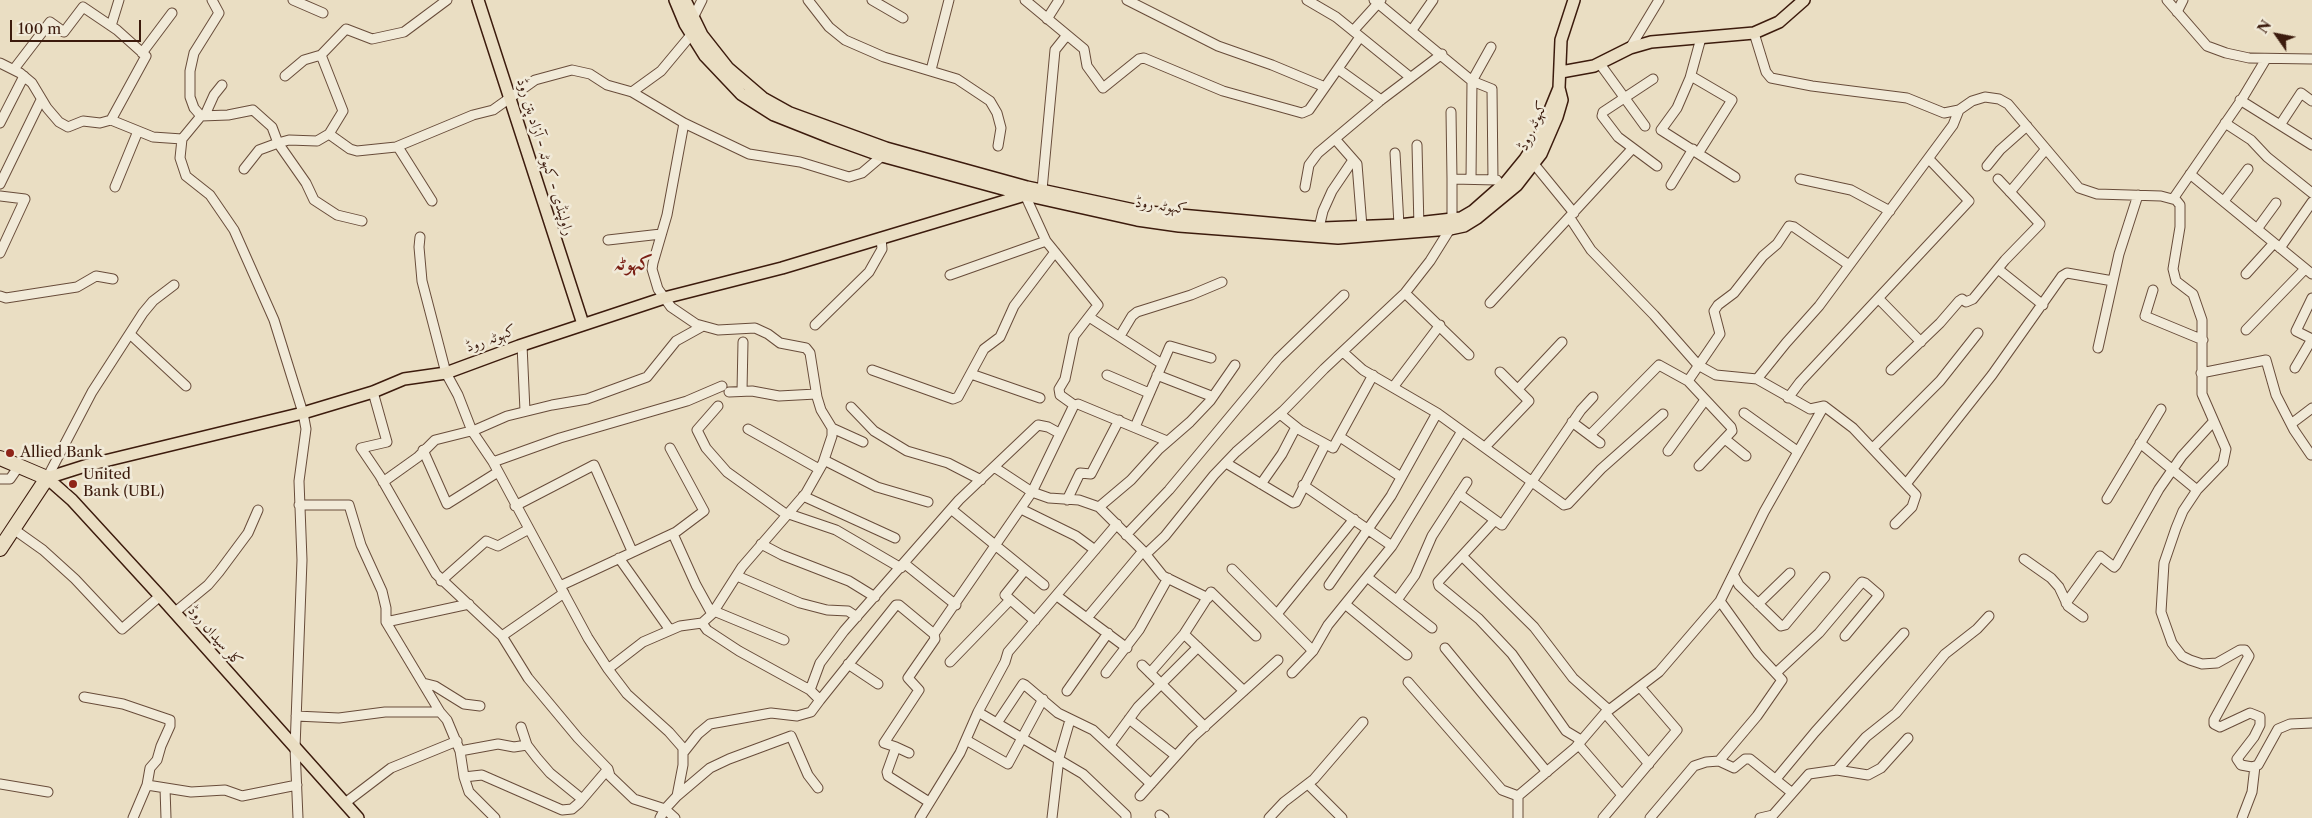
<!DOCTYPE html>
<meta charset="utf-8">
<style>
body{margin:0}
#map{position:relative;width:2312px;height:818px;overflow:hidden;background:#eadec3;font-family:"Libre Caslon Text",serif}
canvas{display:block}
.north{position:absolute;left:2252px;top:10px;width:50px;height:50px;-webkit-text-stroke:4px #f1ead8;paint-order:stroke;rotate:303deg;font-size:14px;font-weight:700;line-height:20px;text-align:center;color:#3c1b0d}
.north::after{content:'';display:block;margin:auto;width:18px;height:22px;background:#3c1b0d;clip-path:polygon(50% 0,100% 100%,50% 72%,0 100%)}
.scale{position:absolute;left:10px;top:20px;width:131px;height:22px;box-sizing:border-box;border:2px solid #3c1b0d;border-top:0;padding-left:6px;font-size:15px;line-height:18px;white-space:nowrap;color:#3c1b0d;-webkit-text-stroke:4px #f1ead8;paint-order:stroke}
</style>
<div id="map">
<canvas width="2312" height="818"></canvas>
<div class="north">N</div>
<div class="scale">100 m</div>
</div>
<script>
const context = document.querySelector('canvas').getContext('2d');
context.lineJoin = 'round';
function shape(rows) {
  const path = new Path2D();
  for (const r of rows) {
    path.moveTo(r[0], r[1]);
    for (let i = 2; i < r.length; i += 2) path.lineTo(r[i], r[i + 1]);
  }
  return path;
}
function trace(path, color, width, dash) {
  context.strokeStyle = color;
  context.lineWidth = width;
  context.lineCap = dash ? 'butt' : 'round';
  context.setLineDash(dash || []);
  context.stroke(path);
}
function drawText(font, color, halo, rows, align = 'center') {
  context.font = font + ' "Libre Caslon Text",Amiri,serif';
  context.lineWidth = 5;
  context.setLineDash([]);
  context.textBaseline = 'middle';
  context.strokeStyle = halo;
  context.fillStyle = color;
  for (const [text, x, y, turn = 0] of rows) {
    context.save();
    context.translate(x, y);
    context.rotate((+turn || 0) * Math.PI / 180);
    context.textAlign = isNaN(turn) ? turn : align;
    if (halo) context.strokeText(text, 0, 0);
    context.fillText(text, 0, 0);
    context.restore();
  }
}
const minor = shape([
 [293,0,323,13],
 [808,0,829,27,845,40,884,57,957,79,990,101,997,113,1001,128,998,146],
 [872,0,903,18],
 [1025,0,1084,49,1087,66,1103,88,1139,59,1144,58,1223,91,1302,113,1309,110,1360,37],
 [1127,0,1218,46,1272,65,1325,87],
 [1307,0,1336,17,1410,77],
 [1374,0,1472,81,1471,179],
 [2167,0,2207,46,2226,53,2249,58,2312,59],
 [2177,12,2183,0],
 [693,18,702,0],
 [1047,19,1059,0],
 [111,26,119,0],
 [1412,30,1433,0],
 [1353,31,1381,0],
 [1754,33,1766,72,1771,78,1812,86,1907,98,1944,113,1959,110,1972,101,1985,97,1999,99,2008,104,2079,188,2097,194,2161,196,2176,200,2180,205,2180,227,2173,269,2176,281,2193,294,2202,320,2202,394,2226,449,2223,463,2197,490,2183,511,2176,528,2164,563,2161,612,2172,643,2182,656,2190,660,2202,664,2217,663,2240,650,2245,650,2249,656,2214,720,2214,724,2220,727,2250,713,2260,717,2260,725,2254,737,2237,759,2241,765,2252,767,2258,765,2278,729,2290,724,2312,723],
 [691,35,661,71,632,92,684,123,749,154,800,162,849,177,862,173,882,156],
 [1701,38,1690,78,1677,108,1661,130,1735,177],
 [1491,47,1472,81,1492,89,1493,180],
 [1630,48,1659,0],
 [142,53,172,13],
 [0,63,20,73,32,83,47,108,59,122,68,127,83,121,100,123,111,120,153,137,182,139,180,158,186,176,210,195,234,230,274,320,303,413,306,429,299,481,302,560,295,748,298,818],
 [1600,64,1645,126],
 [14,69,50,22,64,32,83,7,117,30,146,56,111,120],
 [1338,69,1381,100],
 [931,70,949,0],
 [285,76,304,60,321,55],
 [1691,76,1732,100,1699,152],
 [1653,79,1603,112,1602,116,1618,137,1657,166],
 [2240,100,2312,145],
 [1451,112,1452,179],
 [205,115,214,95,222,85],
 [201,116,194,108,190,97,190,71,194,53,219,13,212,0],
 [0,123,24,76],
 [2225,123,2251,140,2267,157,2312,193],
 [2280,125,2301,93,2312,101],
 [329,134,350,149,357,151,396,147,473,115,493,110,535,80,572,70,590,74,607,85,632,92],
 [182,139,201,116,228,115,253,110,272,127,278,143,306,183,314,200,337,215,362,221],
 [1335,139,1357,164,1362,227],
 [1417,145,1419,228],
 [398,147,432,201],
 [1395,153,1399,225],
 [1534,164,1574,213],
 [1987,166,2000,150,2027,126],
 [244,169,259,150,278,143,289,140,317,141,329,134,343,111,321,55,346,29,372,39,404,32,447,0],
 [2190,174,2312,274],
 [1800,179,1851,190,1890,211],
 [0,184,41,100],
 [1671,185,1693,149],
 [115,187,138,131],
 [1305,187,1309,165,1318,153,1381,100,1442,54],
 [1042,190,1055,50,1067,35],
 [2010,192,2046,149],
 [1025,195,1046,241,1098,305,1074,336,1065,379,1059,389,1060,395,1074,405],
 [0,196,25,199,0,253],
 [2173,199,2242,99,2266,59],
 [2224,201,2248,169],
 [1570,218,1591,250,1654,315,1698,365,1716,375,1757,379,1810,409,1824,406,1853,428,1916,495,1912,507,1895,524],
 [1452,220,1452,179,1497,180],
 [2257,229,2276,203],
 [1318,232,1323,211,1332,191,1353,160],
 [420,237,419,247,422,281,446,373,458,395,472,431,493,462,588,638,608,669,627,694,669,732,683,748,683,765,677,796,665,809,675,818],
 [608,240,661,234],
 [2280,248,2312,202],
 [1998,269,2043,305],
 [2246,274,2274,243],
 [950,275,1046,241],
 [2153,290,2145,316,2203,340],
 [1405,293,1469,355],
 [0,296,6,298,77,287,96,276,113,279],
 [1879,299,1921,342],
 [1490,303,1632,149],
 [1089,317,1162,364],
 [815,325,869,272,882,249,881,238],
 [2246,330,2305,269],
 [130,334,186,386],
 [1120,336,1132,316,1137,312,1191,295,1222,282],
 [522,345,525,411],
 [2098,348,2119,254,2138,195],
 [1343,352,1363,370,1437,413,1564,505,1568,504,1601,469,1663,414],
 [2295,368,2312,339,2296,331,2312,298],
 [872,370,953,399,958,397,984,349,1000,337,1014,306,1055,252],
 [1891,370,1940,323,1959,301,1962,299,1966,302,1973,299,2005,260,2040,224,1998,179],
 [2201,373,2266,360,2276,395,2294,430,2311,455],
 [971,374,1040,398],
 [1107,375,1149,393],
 [1157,375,1211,396],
 [1757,379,1786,343,1819,306,1953,125,1959,110],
 [1394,386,1440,325],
 [1518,389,1562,342],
 [742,391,743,342],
 [373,392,387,442,361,448,380,476,436,574,502,636,528,678,578,738,608,769],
 [729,392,752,391,779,396,816,394],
 [1788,398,1800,382,1969,201,1929,159],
 [718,406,697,430,706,448,727,472,787,515],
 [851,407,874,431,907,451,948,463,981,480],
 [1744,413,1797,451],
 [1280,414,1300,430,1333,448,1373,375],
 [1572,422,1600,443],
 [2291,424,2312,408],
 [1135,427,1170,346,1211,358],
 [832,428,863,442],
 [748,429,819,469],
 [1590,435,1659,365,1688,381],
 [1340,437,1401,477],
 [1725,439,1746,456],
 [2140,443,2197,490],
 [1485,447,1529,401,1500,372],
 [1873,448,1940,381,1978,333],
 [423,450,447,504,498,472],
 [1668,451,1705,400],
 [824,460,877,487,928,502],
 [493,462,560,438,687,401,722,386],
 [1226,463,1293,503,1296,502,1325,445],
 [1699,466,1732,431,1731,427,1688,381,1720,334,1714,311,1718,305,1734,293,1763,256,1777,244,1789,226,1794,227,1849,265],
 [994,467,1032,492,1049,498,1079,500,1099,507,1143,551,1163,576,1208,598],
 [47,478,92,392,143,313,153,301,174,285],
 [0,479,10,479,19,466],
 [383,482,418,457,435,440,475,430,507,416,552,405,587,399,647,377,676,341,703,326],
 [1261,484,1282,454,1296,427],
 [1906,484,1992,375,2062,276,2067,273,2113,281],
 [1303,485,1392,546],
 [1459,494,1502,525,1581,410,1593,397],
 [803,496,895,538],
 [2107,499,2161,409],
 [1067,500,1080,473,1091,474,1119,420],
 [299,505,349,505,361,545,382,591,386,608,386,622,440,712],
 [515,506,594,465,632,551],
 [1099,507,1131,480,1159,449,1190,422,1210,401,1235,365],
 [951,509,1044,585],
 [1021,509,1076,536,1095,550],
 [789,514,836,530,901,568],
 [1495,520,1438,582,1439,586,1479,619,1512,654,1566,731,1581,740],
 [12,528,43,550,75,579,122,629,160,596],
 [673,534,696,585,712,614],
 [1126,535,1169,490,1278,359,1344,295],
 [761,544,782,555,849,581,875,597],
 [1146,554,1165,536,1214,475,1236,452,1283,411,1324,369,1405,293,1430,261,1450,229],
 [1462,556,1534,627,1573,678,1609,710],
 [619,558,670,630],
 [2024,559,2051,578,2059,587,2068,606,2083,617],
 [905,564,956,605],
 [1232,569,1313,651],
 [1025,570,1005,595,1035,621],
 [737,576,800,603,827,610,848,611,857,617],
 [1734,576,1739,585,1781,626,1785,625,1825,577],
 [1367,577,1432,628],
 [441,581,486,541,498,546,529,529],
 [1329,585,1391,496,1437,413],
 [560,586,676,532,704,511,670,448],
 [1057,596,1127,648],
 [1397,600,1415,575,1432,536,1467,482],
 [2066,603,2100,556,2114,567,2116,565,2159,489,2182,456,2213,422],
 [1345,604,1407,655],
 [1758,604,1790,573],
 [714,611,784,640],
 [174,613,208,585,219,572,248,533,258,510],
 [1277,614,1354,519],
 [1087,618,1143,551],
 [386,622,469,604],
 [1184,634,1244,691],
 [502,636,564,593],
 [1445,648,1547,772],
 [950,662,1010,600],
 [848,664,878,684],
 [1142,665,1205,727],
 [608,669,643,642,680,626,702,623,712,614,742,567,806,493,823,463,832,436,832,428,821,410,817,397,810,353,806,348,780,343,768,334,755,328,718,330,696,324,671,307,658,289,652,269,653,263,667,215,684,123],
 [1106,673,1139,630,1168,578],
 [1150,673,1184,634,1211,592,1256,636],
 [1292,673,1313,651,1328,625,1392,546,1462,431],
 [1776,673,1819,633,1862,582,1865,583,1879,595,1845,636],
 [1408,682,1502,790,1518,796],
 [423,683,435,686,464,704,480,706],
 [810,690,820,663,844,631,959,500,1038,425,1048,427,1059,433],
 [1067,691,1108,633],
 [84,697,123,704,170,720,170,726,161,746,157,760,150,768,147,785],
 [820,700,896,605,899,605,934,634],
 [978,712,1083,774,1126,815,1126,818],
 [1605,713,1649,764],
 [296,716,339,718,385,712,440,712,447,720,460,751,464,777,482,775,562,810,572,809,579,803,608,769,610,776,634,799,665,809,660,818],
 [1129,719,1176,756],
 [997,723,1023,684,1025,685,1058,713,1093,730,1151,784],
 [521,727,527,745,537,758,550,773,582,799],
 [966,740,1008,764,1043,699],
 [1578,744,1622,795],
 [1110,745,1138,707,1198,647],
 [896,747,909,753],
 [460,751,498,744,514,747,527,745],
 [683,753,698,734,710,724,771,713,797,716,811,712,820,700,810,690,739,651,707,630,702,623],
 [1719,761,1757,716,1782,680,1758,654,1720,601],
 [1837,770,1866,737,1896,713,1945,654,1977,629,1989,616],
 [464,777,469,792,495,818],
 [1776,779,1815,732,1904,633],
 [0,784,48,792],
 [1308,784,1342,818],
 [165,788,166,818],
 [677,796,710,768,729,759,791,736,808,775,818,788],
 [1140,796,1193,737,1278,660],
 [929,802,888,776,887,772,896,747,884,743,919,690,908,678,935,639,934,634,1032,492,1074,405,1078,404,1167,441],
 [345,803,391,768,457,741],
 [1160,815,1164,818],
 [133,818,147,785,191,792,225,790,242,796,297,785],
 [920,818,960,753,978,712,1005,662,1008,652,1117,524],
 [1052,818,1059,758,1070,720],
 [1269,818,1284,802,1314,779,1363,722],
 [1518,818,1518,796,1575,748,1605,713,1659,672,1720,601,1764,512,1824,406],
 [1603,818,1677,730,1640,687],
 [1650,818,1694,766,1706,762,1719,761,1734,768,1745,759,1750,759,1791,792],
 [1760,818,1773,815,1809,774,1837,770,1868,775,1881,768,1908,738],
 [2242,818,2252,792,2255,766]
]);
const major = shape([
 [478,0,583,324],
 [675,0,685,24,705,56,741,94,774,115,832,138,882,156,1025,195,1137,220,1179,226,1338,238,1450,229,1464,226,1477,218,1517,185,1541,154,1557,117,1562,100,1559,88,1561,40,1574,0],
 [685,0,702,35,728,68,763,98,790,113,886,148,1027,187,1139,211,1180,215,1323,228,1399,225,1461,218,1473,211,1507,181,1525,159,1539,137,1559,88],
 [1561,72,1594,66,1630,48,1651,42,1754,33,1779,22,1804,0],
 [47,478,88,465,303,413,373,392,404,379,446,373,519,346,664,298,782,268,1025,195,1027,187],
 [47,478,72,500,160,596,358,818]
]);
const highway = shape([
 [0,458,47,478,0,549]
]);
trace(minor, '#684c3a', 11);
trace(major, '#3c1b0d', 14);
trace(highway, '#3c1b0d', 16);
trace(minor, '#f1ead8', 9);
trace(major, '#eadec3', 11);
trace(highway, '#eadec3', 14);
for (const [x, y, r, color] of [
 [10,453,5,"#8f2418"],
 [73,484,5,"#8f2418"]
]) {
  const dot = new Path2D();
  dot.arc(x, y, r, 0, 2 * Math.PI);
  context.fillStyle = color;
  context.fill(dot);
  trace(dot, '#f1ead8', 2);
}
drawText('15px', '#3c1b0d', '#f1ead8', [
 ["کہوٹہ روڈ",1533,126,-66],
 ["راولپنڈی - کہوٹہ - آزاد پتن روڈ",545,157,73],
 ["کہوٹہ روڈ",1161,206,8],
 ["کہوٹہ روڈ",491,339,-20],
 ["کلر سیداں روڈ",215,636,49]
]);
drawText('15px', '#3c1b0d', '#f1ead8', [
 ["Allied Bank",20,453],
 ["United",83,475],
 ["Bank (UBL)",83,492]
], 'left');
drawText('bold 20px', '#7a1f14', '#f1ead8', [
 ["کہوٹہ",633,264]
]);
</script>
